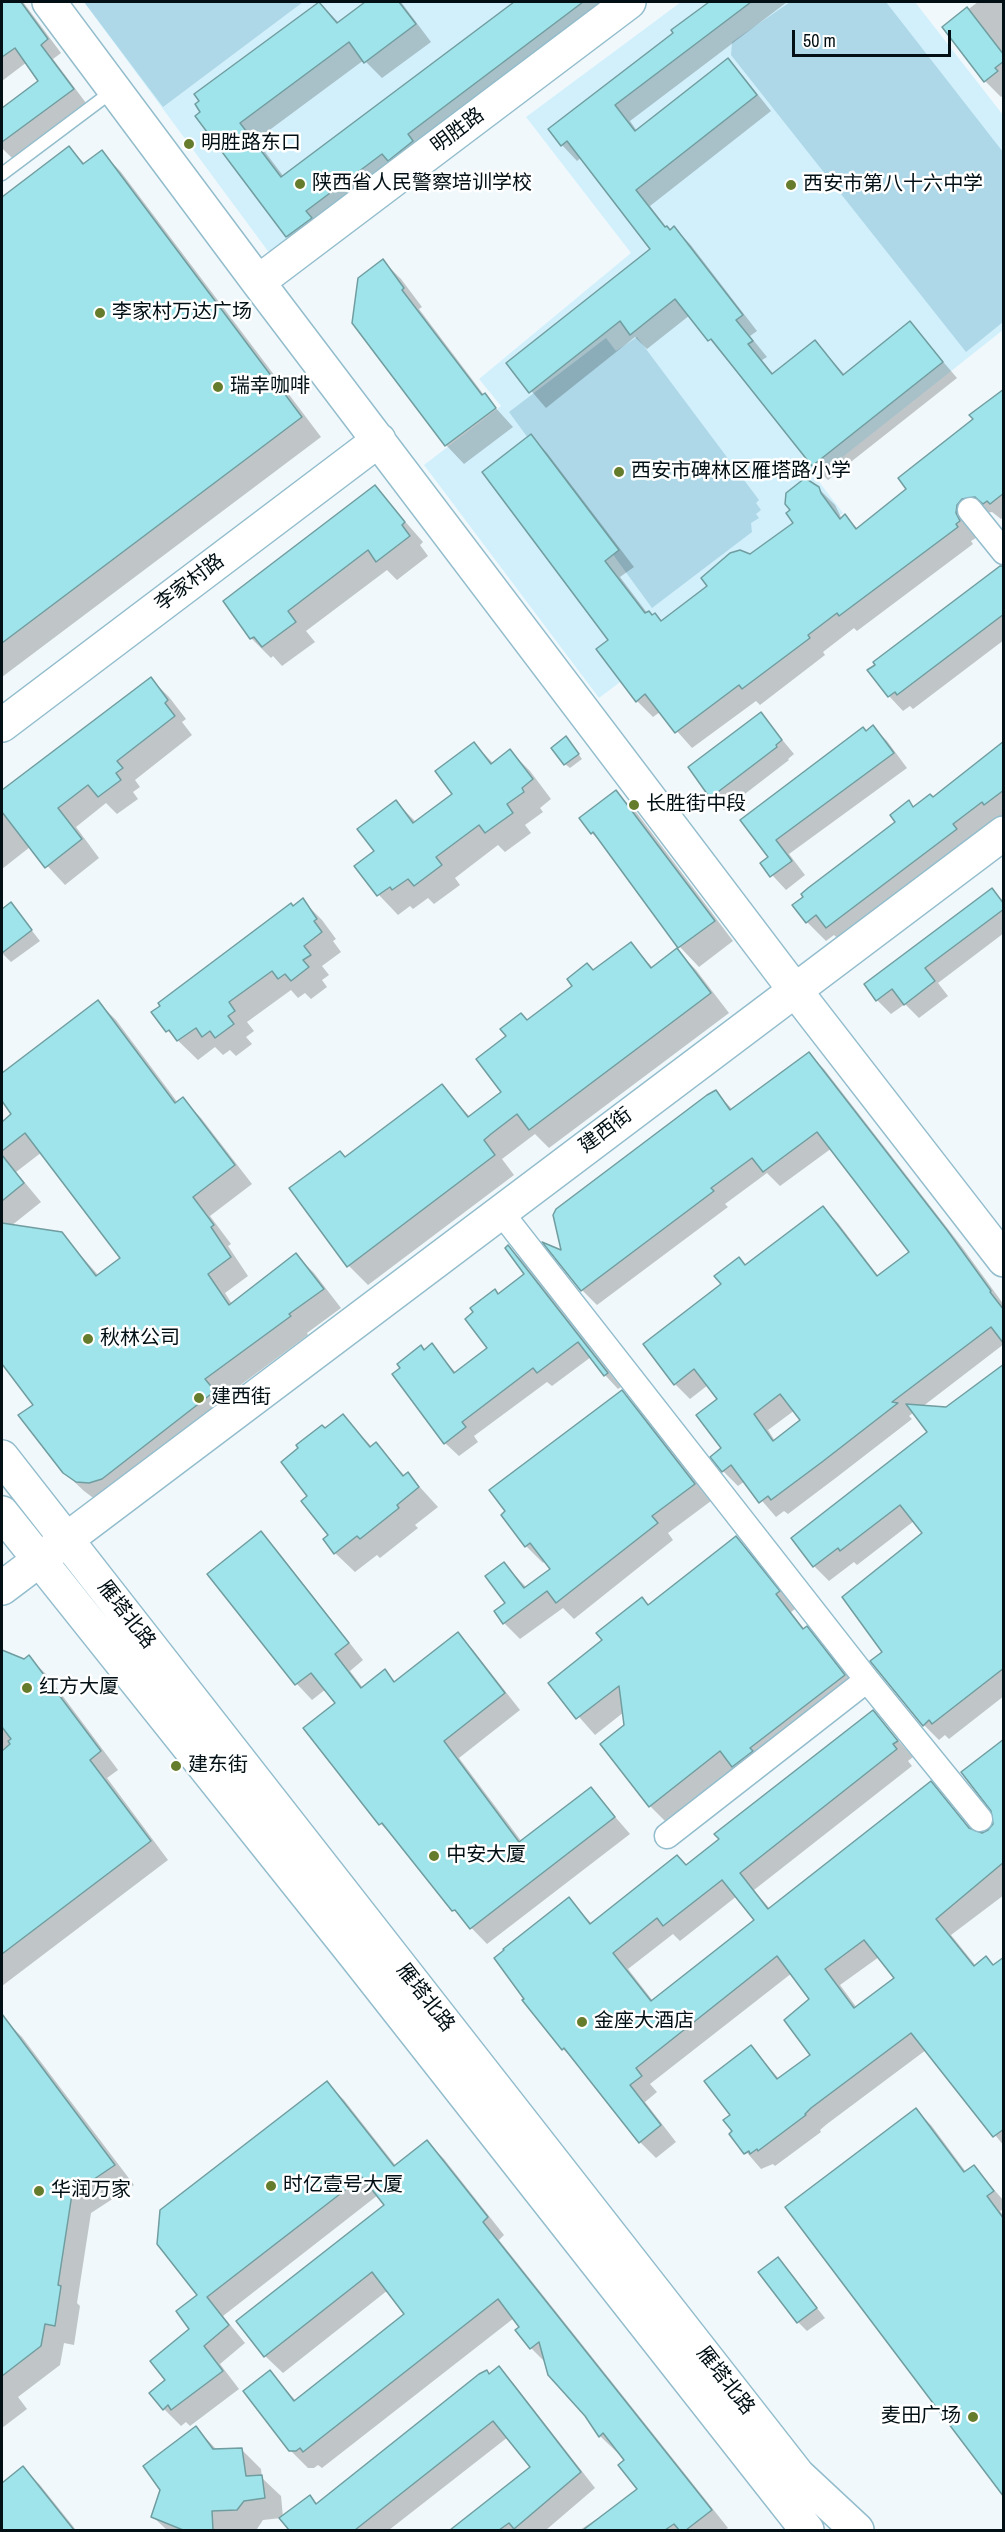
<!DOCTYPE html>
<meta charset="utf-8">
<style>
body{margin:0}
#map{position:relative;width:1005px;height:2532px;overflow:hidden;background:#f0f8fb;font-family:"Archivo Narrow",sans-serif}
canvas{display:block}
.frame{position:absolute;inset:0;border:3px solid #021015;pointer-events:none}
.scale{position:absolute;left:792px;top:30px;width:159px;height:27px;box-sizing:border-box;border:3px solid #021015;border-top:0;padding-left:8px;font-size:18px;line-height:21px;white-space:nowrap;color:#021015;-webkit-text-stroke:4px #fff;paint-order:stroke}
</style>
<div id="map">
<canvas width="1005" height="2532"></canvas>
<div class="frame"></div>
<div class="scale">50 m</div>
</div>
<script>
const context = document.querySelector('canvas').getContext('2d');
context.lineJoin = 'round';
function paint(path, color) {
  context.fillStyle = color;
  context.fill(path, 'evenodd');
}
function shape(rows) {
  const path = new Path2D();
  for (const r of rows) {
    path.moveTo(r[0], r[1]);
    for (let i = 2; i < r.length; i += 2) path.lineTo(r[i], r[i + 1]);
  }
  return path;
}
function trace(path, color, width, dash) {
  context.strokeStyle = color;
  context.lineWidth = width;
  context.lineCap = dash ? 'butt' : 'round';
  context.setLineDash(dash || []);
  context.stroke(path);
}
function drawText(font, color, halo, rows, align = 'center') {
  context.font = font + ' "Archivo Narrow","Noto Sans SC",sans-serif';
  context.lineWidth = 5;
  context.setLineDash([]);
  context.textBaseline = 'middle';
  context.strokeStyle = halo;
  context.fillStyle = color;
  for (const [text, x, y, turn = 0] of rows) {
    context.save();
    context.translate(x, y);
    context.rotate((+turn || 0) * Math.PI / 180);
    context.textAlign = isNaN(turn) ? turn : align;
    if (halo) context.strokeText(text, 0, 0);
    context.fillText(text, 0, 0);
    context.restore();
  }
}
paint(shape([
 [84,2,623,2,276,262],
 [681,2,915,2,1003,115,1003,330,816,478,843,513,599,698,424,465,501,406,479,379,631,253,526,117]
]), '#d2f0fb');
paint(shape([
 [84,2,303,2,163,107],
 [790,2,886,2,1003,152,1003,322,966,352,731,55,732,42],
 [637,337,759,500,756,503,761,510,756,514,759,518,751,523,752,532,652,608,509,412,606,338,616,351]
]), '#aed8e8');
paint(shape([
 [2,2,23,2,61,53,53,59,86,103,12,158,2,148,2,110,40,82,27,62,2,81],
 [368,2,401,2,431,42,382,78,364,60,256,140,284,177,516,2,622,2,304,253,287,236,197,116,320,3,339,23],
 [712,2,787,2,630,121,637,131,728,60,743,76,771,111,650,206,670,232,674,228,690,244,757,331,750,336,767,357,762,360,774,375,815,342,845,375,910,323,957,378,828,480,813,465,690,315,647,349,635,337,546,408,508,364,652,250,582,157,577,161,562,145,675,34,673,31],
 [978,2,1004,2,1004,95,1001,97,985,81,944,27],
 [69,148,86,165,102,152,121,172,321,437,2,677,2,199],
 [383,261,401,279,422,307,419,309,484,395,513,427,464,464,446,445,353,323],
 [1004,391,1004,517,1001,519,992,512,978,514,972,530,976,538,971,541,973,544,857,631,854,628,823,652,825,655,760,705,756,701,692,748,660,712,653,717,637,701,610,640,531,436,547,453,634,567,620,577,648,614,653,617,655,615,662,622,796,524,818,488,835,505,842,519,845,516,858,529,909,489],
 [375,487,423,542,420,545,428,556,397,580,387,570,306,631,315,642,282,666,273,656,271,658,251,638],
 [1004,566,1004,640,913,709,910,706,903,711,889,696],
 [151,679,169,697,186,719,182,722,192,735,135,780,140,787,133,792,138,799,117,814,106,803,76,827,99,858,65,885,30,847,2,869,2,792],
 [761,714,794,754,788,759,789,760,724,810,711,797],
 [873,727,887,741,907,768,789,854,805,875,786,890,762,864,770,858,742,820],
 [570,742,582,759,570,768,565,764],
 [1004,743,1004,822,846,946,834,935,826,941,807,922,897,823,909,802,914,808,933,798],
 [474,744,494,764,510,751,530,771,551,799,540,808,543,812,525,825,531,833,505,852,498,845,455,878,460,885,434,904,428,898,413,909,410,906,398,915,379,895,356,866,376,852,396,802,417,823,454,794],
 [616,792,636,812,733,941,699,967,680,947,604,845,592,833],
 [991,890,1004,902,1004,933,938,983,948,996,919,1018,905,1004,891,1014,877,1000],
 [302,900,322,920,336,939,333,941,341,952,322,966,329,975,322,980,327,987,311,999,305,993,298,998,291,990,247,1022,254,1031,246,1037,252,1044,236,1056,230,1050,223,1055,215,1047,198,1060,168,1031,154,1012],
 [11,904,40,941,11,962,2,953,2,911],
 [631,944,653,968,677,950,696,970,729,1013,549,1148,535,1134,502,1159,514,1175,368,1285,349,1266,291,1188,346,1158,442,1086,470,1117,503,1092,528,1022],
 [98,1002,116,1020,178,1103,183,1099,201,1118,252,1184,210,1216,231,1244,228,1246,248,1276,225,1293,232,1304,296,1255,314,1273,341,1308,307,1333,308,1335,223,1398,232,1410,96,1500,84,1491,64,1472,35,1405,2,1362,2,1123,13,1114,2,1098,2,1075],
 [42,1152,122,1258,99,1276,61,1233,11,1226,41,1202,16,1172],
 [809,1054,824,1069,962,1247,1004,1305,1004,1344,922,1407,947,1409,1004,1366,1004,1696,949,1739,945,1735,939,1740,924,1725,885,1652,924,1534,914,1521,857,1565,854,1562,829,1581,814,1566,930,1432,914,1412,909,1416,912,1419,837,1477,788,1514,784,1511,776,1517,745,1481,738,1486,723,1471,719,1400,708,1385,690,1399,675,1384,746,1266,823,1208,838,1223,879,1277,912,1252,832,1148,780,1186,767,1173,725,1204,728,1207,597,1305,582,1290,563,1252,716,1092,733,1110],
 [795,1410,802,1420,775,1441,768,1430],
 [508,1247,522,1260,621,1387,618,1389,605,1375,591,1357,552,1386,547,1382,474,1436,478,1442,459,1456,445,1443,424,1351,432,1345,456,1373,490,1348,499,1295,527,1274],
 [622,1392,639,1409,711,1501,668,1533,673,1540,574,1619,563,1608,520,1639,504,1623,507,1603,504,1564,527,1588,552,1569,545,1561,543,1563,526,1546,503,1515],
 [343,1416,372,1447,375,1444,405,1476,408,1474,438,1507,415,1525,418,1528,380,1558,377,1555,355,1572,335,1553,330,1536,309,1496,325,1429],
 [260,1533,276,1549,363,1660,350,1671,363,1688,384,1671,396,1683,458,1634,473,1650,520,1710,459,1758,522,1842,591,1789,630,1834,487,1944,454,1910,396,1840,381,1824,305,1728,337,1703,326,1689,312,1700,297,1684],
 [736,1538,753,1555,795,1609,791,1612,805,1630,807,1628,824,1645,861,1693,667,1823,650,1806,626,1726,624,1712,595,1735,550,1684,604,1640,642,1599,649,1606],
 [2,1654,24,1661,28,1657,47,1675,118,1770,107,1778,168,1860,2,1986],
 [873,1712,913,1757,908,1761,912,1766,754,1890,770,1909,931,1783,975,1834,1004,1831,1004,1895,951,1935,976,1966,994,1966,1004,1959,1004,2146,926,2050,827,2124,820,2130,821,2132,775,2166,773,2164,761,2169,731,2134,734,2132,732,2116,751,2047,780,2080,812,2055,812,2000,792,1973,650,2084,657,2092,645,2102,676,2142,656,2158,640,2142,579,2065,563,2049,569,1899,592,1924,687,1866],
 [737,1896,756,1920,653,2001,628,1969,673,1934,680,1941],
 [879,1957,896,1978,857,2008,840,1985],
 [2,2017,22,2037,134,2185,91,2213,77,2303,80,2306,74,2345,64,2343,60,2365,18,2397,27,2409,2,2428],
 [327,2083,344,2100,396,2166,427,2142,444,2159,504,2235,499,2240,728,2528,725,2530,580,2530,640,2490,626,2461,600,2436,546,2363,531,2348,514,2318,322,2468,318,2465,314,2468,308,2468,290,2450,270,2372,296,2401,406,2314,388,2290,283,2373,265,2356,386,2205,378,2195,223,2316,245,2343,220,2364,239,2389,190,2426,186,2422,181,2426,164,2409,167,2380,191,2329,199,2296],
 [916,2110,931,2125,966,2172,974,2167,1004,2201,1004,2209,1000,2211,1004,2217,1004,2495],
 [778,2259,825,2318,807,2331,798,2322],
 [499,2368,514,2384,595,2488,546,2530,452,2530,532,2467,508,2437,389,2530,290,2530,281,2518,263,2520,257,2529,167,2530,153,2517,196,2428,217,2450,242,2450,261,2469,262,2478,281,2496,283,2517,310,2497,318,2505],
 [23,2468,40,2485,76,2530,2,2530,2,2485]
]), '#0003');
const building = shape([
 [2,2,21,2,48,39,41,45,74,89,2,142,2,108,38,81,15,48,2,57,2,2],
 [319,2,337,23,365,2,399,2,416,24,364,63,349,42,240,123,281,177,514,2,583,2,408,134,413,141,388,161,382,154,306,211,312,218,286,237,195,116,200,112,195,104,199,101,194,94,319,2],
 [709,2,751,2,615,105,635,131,728,58,757,95,636,190,665,227,667,226,670,230,674,226,743,315,736,320,753,341,748,344,772,374,815,340,843,375,910,321,943,362,812,466,711,339,708,341,675,299,630,335,620,321,529,393,506,363,650,249,567,141,561,146,548,129,673,33,671,30,709,2],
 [967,7,1004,55,1004,61,995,68,998,71,984,82,942,27,967,7],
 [69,146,83,164,102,150,302,417,2,643,2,197,69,146],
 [383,259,404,288,402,290,482,395,485,393,496,408,445,446,352,323,358,278,383,259],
 [1004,389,1004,493,990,504,987,501,983,504,975,497,962,499,957,505,956,513,960,521,956,524,958,527,839,616,837,613,808,635,810,638,742,689,739,685,675,733,645,694,636,702,596,649,608,640,482,472,531,434,619,550,605,561,645,613,649,611,652,615,655,613,661,621,707,586,701,578,730,553,740,550,750,554,793,523,786,513,790,510,785,504,786,493,805,478,819,487,821,493,840,519,845,514,856,529,906,489,898,478,973,419,969,415,1004,389],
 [375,485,405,522,402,525,410,536,376,562,368,550,288,611,296,622,262,647,254,637,250,639,223,601,375,485],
 [1000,566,1004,566,1004,614,897,695,895,692,888,697,867,670,875,665,873,662,1000,566],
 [151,677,168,700,165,703,175,716,117,761,123,768,116,773,121,780,98,797,88,785,58,808,82,839,45,868,2,812,2,790,151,677],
 [761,712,782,740,776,745,777,747,710,798,688,767,761,712],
 [873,725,894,753,776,840,792,861,770,877,760,863,768,857,740,820,863,727,866,731,873,725],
 [566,736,579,754,564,765,551,748,566,736],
 [1004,741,1004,790,984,805,982,802,953,824,957,829,826,928,816,915,806,923,792,905,803,897,801,894,808,888,895,822,890,815,909,800,913,807,930,794,933,797,1004,741],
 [474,742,491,764,510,749,533,779,522,788,524,792,507,804,513,813,485,833,479,825,436,857,442,865,414,886,408,879,392,890,390,887,377,896,354,866,374,851,357,829,396,800,413,823,452,794,435,771,474,742],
 [616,790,715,921,678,948,593,832,591,834,579,818,616,790],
 [992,888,1004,904,1004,909,925,968,935,981,904,1005,892,989,876,1001,864,984,992,888],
 [303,898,317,919,314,921,322,932,304,946,311,955,303,960,309,967,291,981,285,974,278,979,272,971,229,1002,235,1011,228,1016,234,1024,215,1038,210,1031,202,1037,196,1028,177,1041,169,1030,166,1032,151,1012,160,1006,158,1003,291,903,293,906,303,898],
 [11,902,32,930,2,953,2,909,11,902],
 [631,942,651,968,677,948,711,993,529,1130,517,1114,491,1134,484,1140,495,1155,347,1267,289,1188,340,1151,345,1157,442,1084,468,1117,501,1092,476,1059,506,1036,500,1029,521,1013,527,1020,572,986,567,979,587,963,593,970,631,942],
 [98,1000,175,1103,183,1097,235,1165,193,1197,214,1225,211,1227,231,1257,208,1274,229,1305,296,1253,324,1289,289,1314,291,1316,205,1379,215,1391,102,1479,89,1483,76,1482,63,1473,18,1415,33,1405,2,1364,2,1223,62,1232,96,1276,120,1258,25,1133,2,1151,2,1122,11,1114,2,1101,2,1073,98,1000],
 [809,1052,947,1230,991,1291,990,1292,1004,1310,1004,1344,991,1327,892,1402,898,1403,822,1462,771,1500,768,1496,759,1503,731,1465,722,1472,710,1457,721,1448,696,1415,717,1399,694,1369,674,1385,643,1344,721,1284,714,1276,739,1257,745,1265,823,1206,877,1276,909,1252,817,1132,763,1172,752,1158,711,1188,714,1191,581,1291,542,1242,561,1250,553,1215,556,1209,707,1095,716,1090,730,1110,809,1052],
 [780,1394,800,1420,773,1441,754,1414,780,1394],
 [2,1155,24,1183,2,1201,2,1155],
 [508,1245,608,1373,604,1376,578,1342,537,1373,533,1368,462,1422,466,1427,444,1444,392,1374,400,1368,397,1364,421,1345,424,1350,432,1343,454,1373,487,1348,465,1319,473,1312,470,1308,495,1289,498,1294,524,1274,505,1248,508,1245],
 [1004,1364,1004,1668,932,1724,929,1720,923,1726,870,1661,882,1652,842,1597,922,1533,900,1505,840,1551,838,1548,813,1567,791,1538,927,1432,906,1404,946,1407,1004,1364],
 [622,1390,695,1484,652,1516,658,1523,556,1603,547,1591,503,1624,494,1611,505,1603,485,1576,504,1562,524,1588,550,1569,530,1543,525,1547,501,1515,505,1511,489,1490,622,1390],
 [343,1414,370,1447,376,1442,403,1476,408,1472,419,1487,397,1505,399,1508,360,1539,357,1536,334,1554,323,1539,328,1535,301,1501,307,1496,281,1462,298,1448,296,1445,322,1425,325,1428,343,1414],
 [261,1531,349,1643,335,1654,361,1688,385,1669,394,1682,458,1632,505,1693,444,1741,519,1842,591,1787,615,1817,470,1929,455,1910,452,1911,382,1823,379,1825,303,1728,335,1703,311,1673,295,1685,207,1574,261,1531],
 [736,1536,780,1591,776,1594,803,1629,807,1626,845,1675,750,1748,753,1751,732,1767,720,1751,649,1807,600,1744,624,1725,619,1686,576,1719,548,1683,602,1640,596,1633,642,1597,648,1605,736,1536],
 [2,1650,24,1659,29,1655,101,1751,90,1760,151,1841,2,1954,2,1751,10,1744,8,1741,11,1739,2,1727,2,1650],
 [873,1710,898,1741,893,1744,897,1749,740,1873,768,1909,931,1781,969,1828,982,1833,988,1830,993,1824,991,1811,961,1772,1004,1739,1004,1862,936,1919,974,1966,986,1956,993,1965,1004,1957,1004,2129,993,2137,911,2033,811,2108,805,2114,806,2115,758,2151,757,2149,750,2154,749,2151,744,2154,729,2134,732,2131,723,2120,730,2115,704,2081,751,2045,777,2079,810,2055,784,2020,809,1999,777,1956,636,2068,642,2076,630,2085,661,2125,639,2143,564,2048,562,2050,522,2000,524,1999,494,1958,504,1950,503,1949,569,1897,590,1924,677,1855,686,1865,719,1839,714,1834,873,1710],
 [722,1880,754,1920,651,2001,613,1953,657,1918,663,1926,722,1880],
 [864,1940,894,1978,854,2008,825,1969,864,1940],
 [2,2014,115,2165,72,2194,58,2285,61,2286,55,2326,45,2324,41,2346,2,2376,2,2014],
 [327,2081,394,2166,427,2140,488,2217,483,2222,712,2510,686,2530,679,2530,674,2524,665,2530,583,2530,637,2489,618,2465,624,2460,603,2433,599,2437,585,2416,548,2375,539,2342,530,2349,515,2330,519,2327,498,2299,303,2452,300,2448,296,2451,289,2451,243,2391,270,2370,294,2401,404,2314,372,2272,264,2357,236,2321,384,2205,362,2177,207,2297,229,2325,204,2346,223,2371,171,2410,168,2405,163,2410,149,2393,165,2380,150,2361,189,2329,176,2311,197,2295,157,2244,160,2210,327,2081],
 [916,2108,964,2172,974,2165,994,2191,987,2196,1004,2219,1004,2497,785,2207,916,2108],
 [778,2257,817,2308,797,2323,758,2272,778,2257],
 [499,2366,581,2472,514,2529,509,2523,499,2530,450,2530,530,2467,493,2421,355,2530,289,2530,279,2518,310,2495,316,2504,479,2374,487,2370,489,2374,499,2366],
 [196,2426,213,2449,242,2448,246,2476,262,2475,265,2498,244,2501,237,2510,212,2511,213,2530,183,2530,151,2517,160,2490,143,2466,196,2426],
 [23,2466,74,2530,2,2530,2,2483,23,2466]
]);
paint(building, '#9fe4ea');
trace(building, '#709da0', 1.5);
const lane = shape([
 [2,174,114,90]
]);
const street = shape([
 [970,510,1004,552],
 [500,1211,867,1680,980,1819],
 [667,1836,867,1680]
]);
const secondary = shape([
 [49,2,258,282,794,989,1004,1260],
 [258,282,629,2],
 [2,725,379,440],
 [2,1457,798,2475,857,2530],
 [2,1513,354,1954,807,2530],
 [2,1588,1004,833]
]);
trace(lane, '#93bdcc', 15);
trace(street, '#93bdcc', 27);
trace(secondary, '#93bdcc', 36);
trace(lane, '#fff', 12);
trace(street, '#fff', 24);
trace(secondary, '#fff', 33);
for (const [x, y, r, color] of [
 [189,144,6,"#657c2d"],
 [300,184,6,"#657c2d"],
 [791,185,6,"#657c2d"],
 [100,313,6,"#657c2d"],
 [218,387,6,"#657c2d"],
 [619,472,6,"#657c2d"],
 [634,805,6,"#657c2d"],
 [88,1339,6,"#657c2d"],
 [199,1398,6,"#657c2d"],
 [27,1688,6,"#657c2d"],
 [176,1766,6,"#657c2d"],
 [434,1856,6,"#657c2d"],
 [582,2022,6,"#657c2d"],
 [271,2186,6,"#657c2d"],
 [39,2191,6,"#657c2d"],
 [973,2417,6,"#657c2d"]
]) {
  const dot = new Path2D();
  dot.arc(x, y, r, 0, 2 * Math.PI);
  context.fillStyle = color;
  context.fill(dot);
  trace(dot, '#fff', 2);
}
drawText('20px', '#021015', '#fff', [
 ["明胜路",458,131,-37],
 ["李家村路",190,583,-37],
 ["建西街",606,1131,-37],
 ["雁塔北路",126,1615,52],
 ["雁塔北路",425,1998,52],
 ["雁塔北路",725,2381,52]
]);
drawText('20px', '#021015', '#fff', [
 ["明胜路东口",201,144],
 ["陕西省人民警察培训学校",312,184],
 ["西安市第八十六中学",803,185],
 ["李家村万达广场",112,313],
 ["瑞幸咖啡",230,387],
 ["西安市碑林区雁塔路小学",631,472],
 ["长胜街中段",646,805],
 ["秋林公司",100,1339],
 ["建西街",211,1398],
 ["红方大厦",39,1688],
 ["建东街",188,1766],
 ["中安大厦",446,1856],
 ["金座大酒店",594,2022],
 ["时亿壹号大厦",283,2186],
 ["华润万家",51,2191],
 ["麦田广场",961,2417,"right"]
], 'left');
</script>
